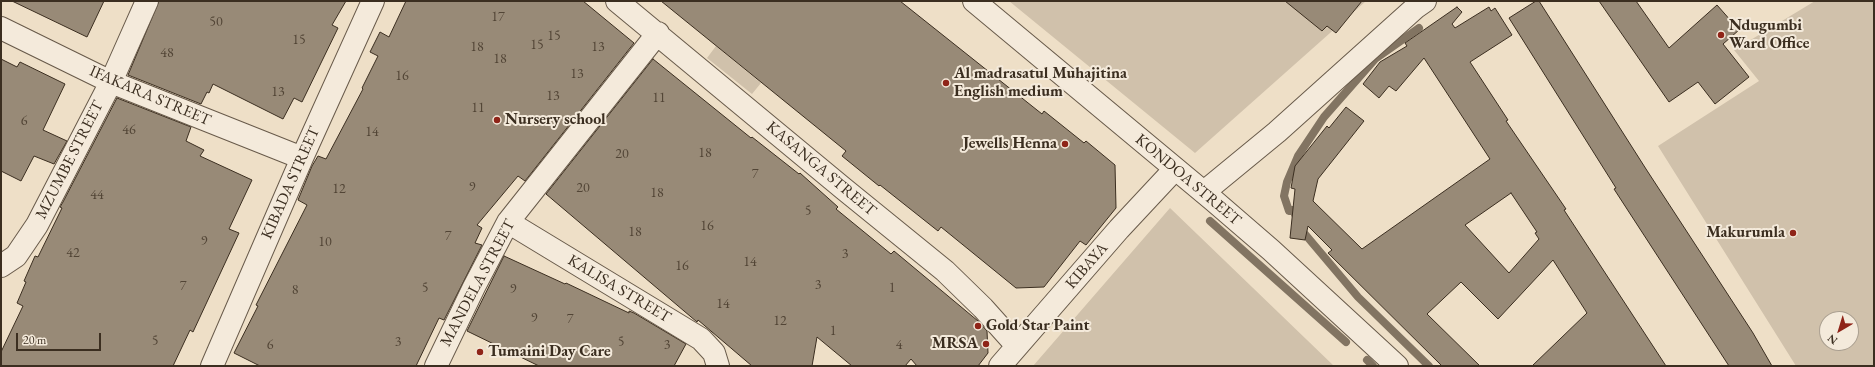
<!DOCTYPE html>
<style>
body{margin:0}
#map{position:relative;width:1875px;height:367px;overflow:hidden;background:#eedfc7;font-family:"EB Garamond",serif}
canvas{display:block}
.frame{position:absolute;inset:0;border:2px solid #3b2e20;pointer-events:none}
.north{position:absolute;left:1819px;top:311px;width:40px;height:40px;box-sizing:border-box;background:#f4eadb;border:1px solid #aa9f90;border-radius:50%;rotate:218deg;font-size:11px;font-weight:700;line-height:16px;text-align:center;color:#3b2e20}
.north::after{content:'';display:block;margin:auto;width:14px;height:18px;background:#8f2418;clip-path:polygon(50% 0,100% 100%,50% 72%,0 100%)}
.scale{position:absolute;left:16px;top:333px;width:85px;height:18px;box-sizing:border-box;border:2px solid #3b2e20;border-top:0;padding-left:5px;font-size:12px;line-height:14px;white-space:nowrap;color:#3b2e20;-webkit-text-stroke:3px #f4eadb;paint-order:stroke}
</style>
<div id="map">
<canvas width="1875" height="367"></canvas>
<div class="frame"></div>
<div class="north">N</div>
<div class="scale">20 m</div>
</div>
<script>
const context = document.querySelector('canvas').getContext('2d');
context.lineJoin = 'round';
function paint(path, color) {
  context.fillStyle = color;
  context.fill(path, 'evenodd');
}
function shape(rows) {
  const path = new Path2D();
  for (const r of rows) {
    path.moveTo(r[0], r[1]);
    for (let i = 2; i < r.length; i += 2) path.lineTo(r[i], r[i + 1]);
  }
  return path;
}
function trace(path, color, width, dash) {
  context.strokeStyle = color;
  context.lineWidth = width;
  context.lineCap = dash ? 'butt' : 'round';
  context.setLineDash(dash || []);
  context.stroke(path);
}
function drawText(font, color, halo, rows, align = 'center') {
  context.font = font + ' "EB Garamond",serif';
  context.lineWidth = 4;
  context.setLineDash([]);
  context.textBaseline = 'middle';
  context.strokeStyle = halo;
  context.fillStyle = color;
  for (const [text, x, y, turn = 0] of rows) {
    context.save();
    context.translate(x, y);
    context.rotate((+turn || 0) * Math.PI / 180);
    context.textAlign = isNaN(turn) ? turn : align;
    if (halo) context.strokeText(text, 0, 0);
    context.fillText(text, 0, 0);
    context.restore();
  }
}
paint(shape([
 [1009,1,1366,1,1195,153],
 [1815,1,1874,1,1874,366,1796,366,1658,146,1759,81,1734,50],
 [1827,319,1851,319,1851,343,1827,343],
 [716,46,761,83,752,94,707,58],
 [1170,208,1334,366,1033,366]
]), '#d0c1ab');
trace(shape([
 [1419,28,1375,59,1324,117,1298,156,1287,182,1284,196,1289,211,1293,210,1304,233,1358,297,1429,366],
 [1210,221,1346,342],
 [1367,360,1373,366]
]), '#827462', 8);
const building = shape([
 [12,1,104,1,87,37,12,1],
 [159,1,346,1,332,25,338,28,302,102,294,98,283,119,213,84,209,93,207,92,201,104,128,75,159,1],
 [406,1,583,1,634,43,525,181,518,176,477,225,482,228,475,243,482,245,444,320,439,318,416,366,260,366,234,353,258,306,256,305,307,205,298,200,312,166,318,156,326,159,363,89,362,88,378,56,370,52,380,32,389,37,406,1],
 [661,1,900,1,1042,114,1044,111,1084,143,1086,141,1115,165,1116,208,1086,245,1080,241,1044,287,1016,288,941,227,938,231,880,185,879,186,842,156,846,151,661,1],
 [1285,1,1362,1,1336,33,1327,26,1322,31,1285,1],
 [1536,1,1539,1,1646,169,1753,333,1772,366,1729,366,1614,189,1616,188,1509,18,1536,1],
 [1599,1,1636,1,1669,48,1717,5,1739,30,1723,44,1749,77,1715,104,1698,82,1669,102,1599,1],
 [1457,7,1462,12,1452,24,1455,28,1489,7,1491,11,1495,8,1512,35,1470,62,1508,120,1506,121,1566,209,1564,210,1666,366,1532,366,1587,313,1553,260,1498,319,1461,282,1427,314,1480,366,1442,366,1328,253,1332,250,1308,226,1305,240,1290,238,1295,189,1291,188,1295,166,1327,126,1329,128,1346,107,1364,121,1318,179,1313,201,1362,249,1490,159,1424,58,1396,91,1389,86,1379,98,1363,84,1380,62,1407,46,1405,43,1457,7],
 [1511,193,1537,232,1535,233,1539,239,1509,273,1465,225,1511,193],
 [1,59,17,67,20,62,65,84,43,130,67,141,54,164,34,156,21,181,1,171,1,59],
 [653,59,751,138,752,137,799,174,800,173,838,207,836,209,891,254,894,251,978,321,987,331,988,353,978,366,917,366,911,359,905,366,852,366,817,337,812,366,752,366,698,320,697,322,546,194,653,59],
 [117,98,191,127,186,141,204,150,200,156,252,180,229,229,239,233,193,332,190,330,173,366,1,366,1,352,23,306,17,303,26,282,24,281,35,256,38,257,62,208,60,207,63,202,117,98],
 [504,256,565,284,566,283,629,313,629,311,634,313,686,344,674,366,539,366,467,331,504,256]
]);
paint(building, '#988a77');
trace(building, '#3b2e20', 1);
const minor = shape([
 [617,1,844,189,945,271,983,308,1017,346],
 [1,28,111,82,302,158],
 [1204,192,1277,132,1415,8,1425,1],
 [508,222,701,339,714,353,718,366],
 [1,266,16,256,37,225,111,82,147,1],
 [212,366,302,158,373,1],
 [436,366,474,287,508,222,658,33],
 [1000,366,1119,229,1175,169]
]);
const tertiary = shape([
 [974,1,1213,200,1271,250,1397,366]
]);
trace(minor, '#685a4a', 24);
trace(tertiary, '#685a4a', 24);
trace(minor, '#f4eadb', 22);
trace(tertiary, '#f4eadb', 22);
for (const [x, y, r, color] of [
 [1721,35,4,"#8f2418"],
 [946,83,4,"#8f2418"],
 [497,120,4,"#8f2418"],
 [1065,144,4,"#8f2418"],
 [1793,233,4,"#8f2418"],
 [978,326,4,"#8f2418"],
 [986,344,4,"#8f2418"],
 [480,352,4,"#8f2418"]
]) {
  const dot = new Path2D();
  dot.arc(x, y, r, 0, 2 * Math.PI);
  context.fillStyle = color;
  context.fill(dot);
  trace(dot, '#f4eadb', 1.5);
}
drawText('14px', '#524536', null, [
 ["17",498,17],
 ["50",216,22],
 ["15",554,36],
 ["15",299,40],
 ["15",537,45],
 ["18",477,47],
 ["13",598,47],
 ["48",167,53],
 ["18",500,59],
 ["13",577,74],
 ["16",402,76],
 ["13",278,92],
 ["13",553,96],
 ["11",659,98],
 ["11",478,108],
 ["6",24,121],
 ["46",129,130],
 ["14",372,132],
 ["18",705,153],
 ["20",622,154],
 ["7",755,174],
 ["9",472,187],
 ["20",583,188],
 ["12",339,189],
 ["18",657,193],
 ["44",97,195],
 ["5",808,211],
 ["16",707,226],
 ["18",635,232],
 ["7",448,236],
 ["9",204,241],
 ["10",325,242],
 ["42",73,253],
 ["3",845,254],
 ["14",750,262],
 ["16",682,266],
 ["3",818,285],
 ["7",183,286],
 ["5",425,288],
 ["1",892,288],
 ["9",513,289],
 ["8",295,290],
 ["14",723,304],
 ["9",534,318],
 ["7",570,319],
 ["12",780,321],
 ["1",833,331],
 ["5",155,341],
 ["3",398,342],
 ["5",621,342],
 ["6",270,345],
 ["3",667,345],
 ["4",899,345]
]);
drawText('bold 16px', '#3b2e20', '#f4eadb', [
 ["Ndugumbi",1729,26],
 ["Ward Office",1729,44],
 ["Al madrasatul Muhajitina",954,74],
 ["English medium",954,92],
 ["Nursery school",505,120],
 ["Jewells Henna",1057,144,"right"],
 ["Makurumla",1785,233,"right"],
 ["Gold Star Paint",986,326],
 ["MRSA",978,344,"right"],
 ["Tumaini Day Care",488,352]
], 'left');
drawText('16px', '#3b2e20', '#f4eadb', [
 ["IFAKARA STREET",150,96,23],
 ["MZUMBE STREET",70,160,-63],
 ["KASANGA STREET",821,169,40],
 ["KONDOA STREET",1188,180,40],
 ["KIBADA STREET",291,183,-66],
 ["KIBAYA",1087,266,-49],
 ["MANDELA STREET",478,283,-62],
 ["KALISA STREET",619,289,31]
]);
</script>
